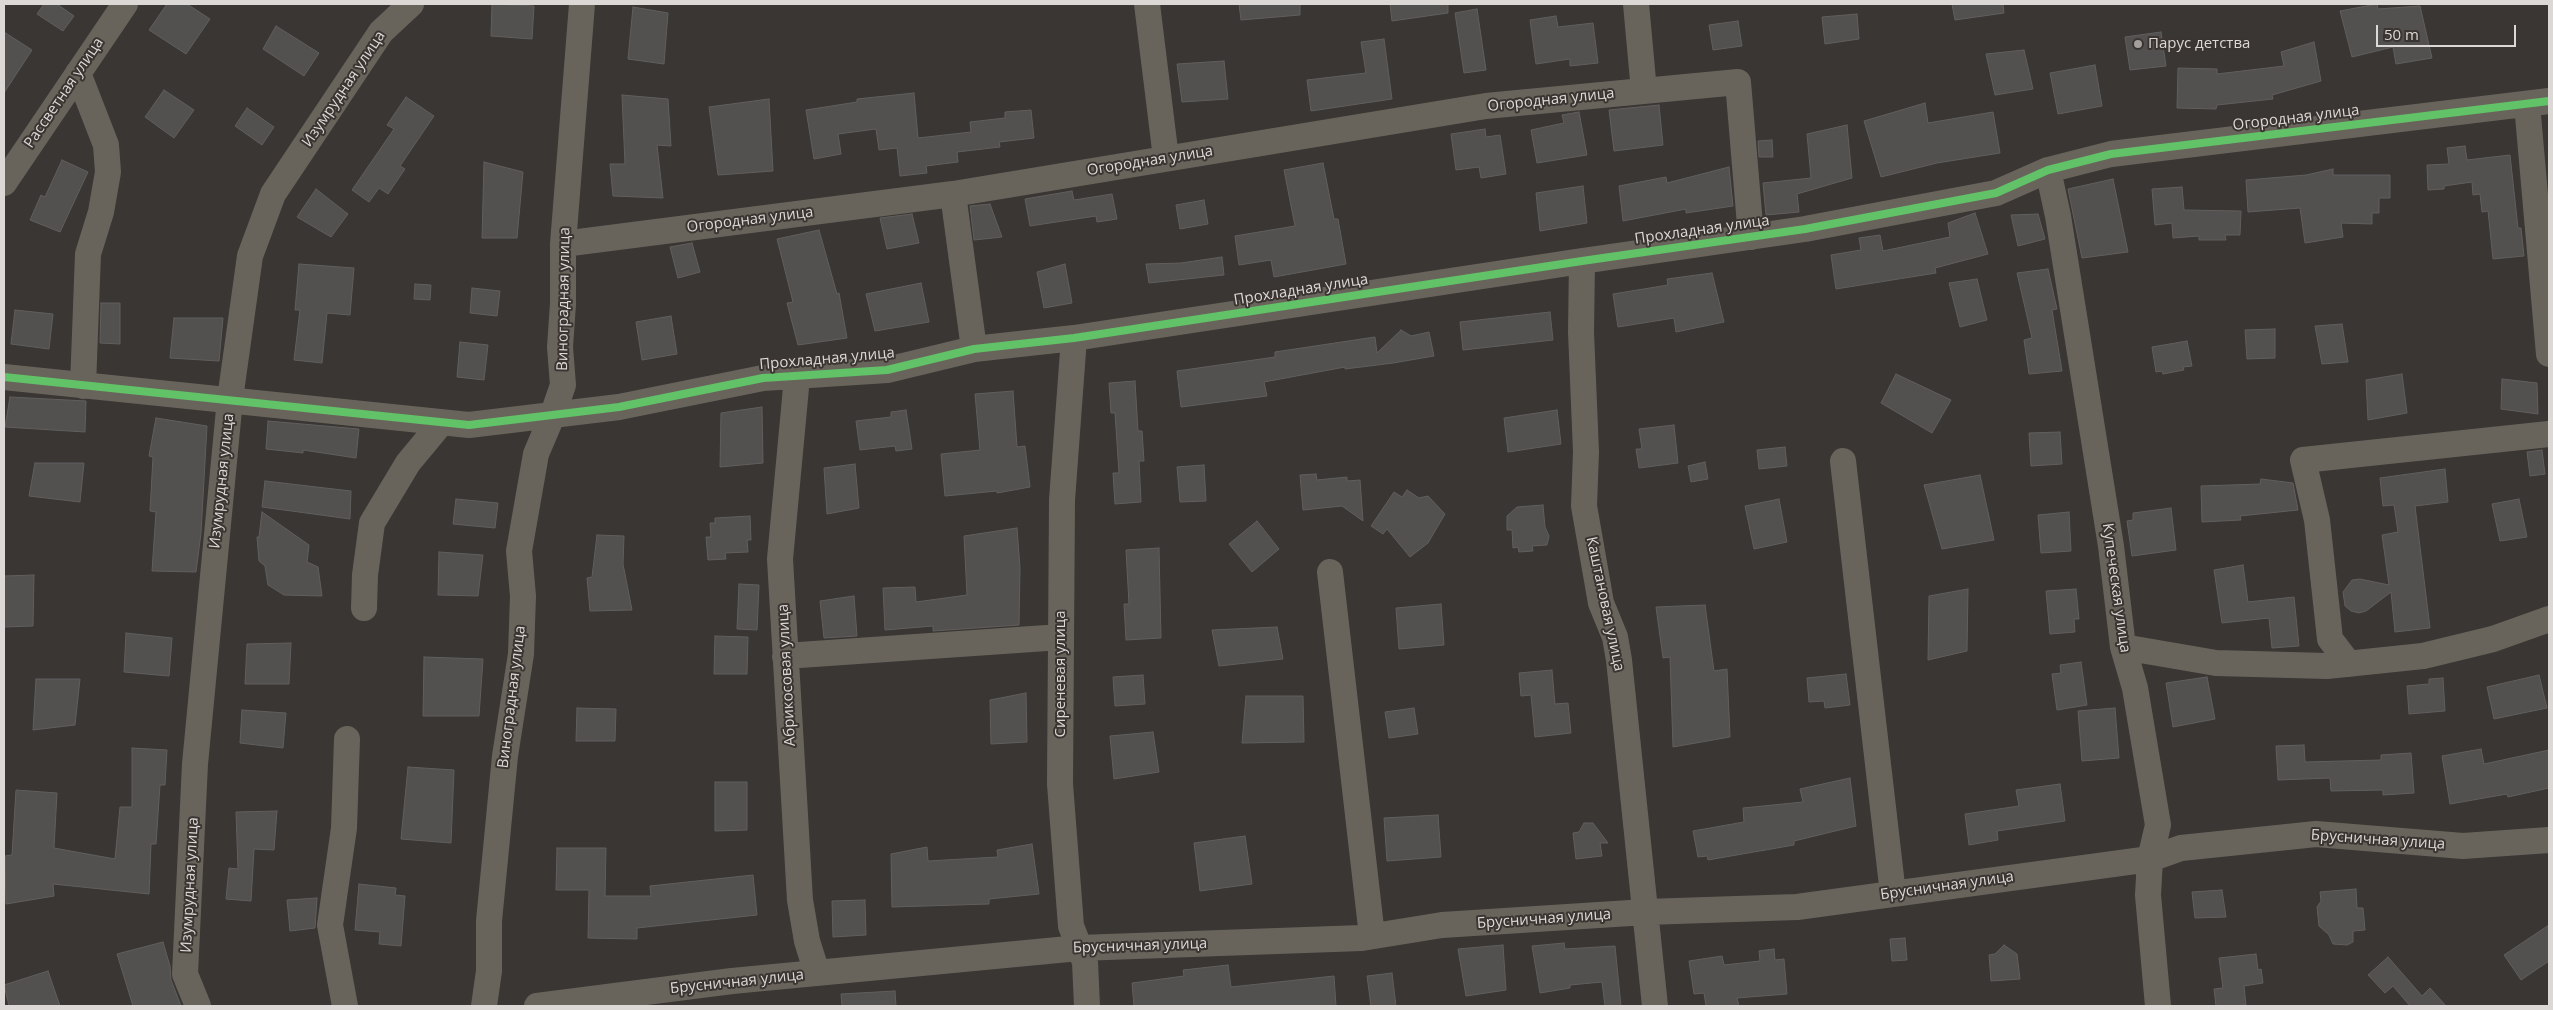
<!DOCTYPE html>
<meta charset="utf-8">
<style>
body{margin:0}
#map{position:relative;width:2553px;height:1010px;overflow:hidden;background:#393634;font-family:"Open Sans",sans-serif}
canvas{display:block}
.frame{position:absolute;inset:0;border:5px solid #dcd8d6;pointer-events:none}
.scale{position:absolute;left:2376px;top:25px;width:140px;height:22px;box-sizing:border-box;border:2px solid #dcd8d6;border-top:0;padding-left:6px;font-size:15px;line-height:18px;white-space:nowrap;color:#dcd8d6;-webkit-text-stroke:4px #3b3532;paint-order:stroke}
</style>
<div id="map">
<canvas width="2553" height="1010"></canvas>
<div class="frame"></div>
<div class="scale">50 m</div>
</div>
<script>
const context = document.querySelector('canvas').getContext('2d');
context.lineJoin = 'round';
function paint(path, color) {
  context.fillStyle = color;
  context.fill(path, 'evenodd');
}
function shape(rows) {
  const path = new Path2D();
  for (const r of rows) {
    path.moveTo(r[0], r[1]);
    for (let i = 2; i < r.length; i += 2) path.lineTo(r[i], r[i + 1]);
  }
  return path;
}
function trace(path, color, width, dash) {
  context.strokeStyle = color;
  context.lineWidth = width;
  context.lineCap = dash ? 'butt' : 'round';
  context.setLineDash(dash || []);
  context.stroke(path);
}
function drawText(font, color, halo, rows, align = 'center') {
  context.font = font + ' "Open Sans",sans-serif';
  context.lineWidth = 4;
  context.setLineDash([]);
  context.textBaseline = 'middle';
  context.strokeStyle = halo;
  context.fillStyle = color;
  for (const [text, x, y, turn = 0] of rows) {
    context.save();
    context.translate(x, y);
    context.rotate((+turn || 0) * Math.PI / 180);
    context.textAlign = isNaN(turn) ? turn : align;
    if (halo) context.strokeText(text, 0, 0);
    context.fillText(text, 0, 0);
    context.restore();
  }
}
const building = shape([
 [44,4,57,4,74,16,63,31,37,14,44,4],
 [167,4,187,4,210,19,186,54,149,30,167,4],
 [492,4,534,6,532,39,491,36,492,4],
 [1239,4,1300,4,1300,15,1241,20,1239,4],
 [1390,4,1448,4,1448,13,1392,21,1390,4],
 [1952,4,2003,4,2004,13,1955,20,1952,4],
 [2377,4,2378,9,2420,6,2432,58,2396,64,2393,47,2352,57,2340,11,2377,4],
 [633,7,668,13,664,64,628,59,633,7],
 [1477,9,1486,70,1464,73,1455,13,1477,9],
 [1857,14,1859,39,1825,44,1822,17,1857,14],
 [1556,16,1558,27,1593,23,1598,63,1570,66,1570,59,1536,64,1530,20,1556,16],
 [1738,21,1742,46,1713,50,1709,25,1738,21],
 [276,26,319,53,304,76,263,49,276,26],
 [4,32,32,50,4,93,4,32],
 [2161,32,2166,66,2130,70,2125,37,2161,32],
 [1384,39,1392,99,1311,111,1307,80,1366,73,1361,42,1384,39],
 [2314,42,2321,81,2272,95,2273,99,2217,105,2216,109,2177,108,2178,68,2217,69,2217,74,2284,66,2281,52,2314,42],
 [2024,50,2033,89,1995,95,1986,54,2024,50],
 [1224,61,1228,99,1182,102,1177,64,1224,61],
 [2095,65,2102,106,2058,114,2050,73,2095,65],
 [164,90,194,110,174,138,145,117,164,90],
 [914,93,918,138,971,132,970,122,1005,118,1005,112,1031,110,1034,138,999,142,1000,147,957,152,958,162,926,166,927,173,900,176,897,148,879,150,876,129,838,134,841,154,814,159,806,110,857,102,857,99,914,93],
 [622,95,668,99,671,146,657,145,663,198,613,196,610,164,625,164,622,95],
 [406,97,434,116,400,166,405,169,388,194,379,188,369,202,352,190,394,129,387,125,406,97],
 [769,99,773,171,718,175,709,107,769,99],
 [1925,103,1928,123,1993,112,2000,153,1937,163,1881,177,1864,121,1925,103],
 [1659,105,1663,145,1614,151,1609,110,1659,105],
 [247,108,274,127,262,145,235,126,247,108],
 [1579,112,1587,155,1537,163,1531,130,1564,123,1562,115,1579,112],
 [1847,125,1852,178,1797,194,1799,212,1766,215,1763,183,1811,178,1807,134,1847,125],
 [1485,129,1486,137,1500,135,1506,174,1481,178,1479,167,1456,170,1451,134,1485,129],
 [1772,140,1773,157,1759,157,1758,141,1772,140],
 [2465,146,2467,160,2510,155,2518,228,2521,228,2524,256,2493,259,2488,211,2482,212,2480,194,2473,195,2472,182,2444,186,2444,189,2428,190,2427,165,2449,164,2447,148,2465,146],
 [62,160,88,172,60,232,30,220,41,195,45,197,62,160],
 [484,162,523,172,517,238,482,238,484,162],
 [1323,163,1334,219,1338,219,1346,264,1274,277,1271,260,1239,265,1235,236,1295,226,1284,170,1323,163],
 [1729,167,1733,206,1686,213,1686,209,1623,221,1619,186,1666,177,1667,183,1729,167],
 [2333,169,2333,175,2390,175,2390,198,2379,198,2379,213,2372,213,2372,224,2341,223,2343,237,2305,243,2300,208,2248,212,2246,180,2306,175,2333,169],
 [2113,179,2128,252,2082,258,2068,189,2113,179],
 [1583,186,1587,223,1540,231,1536,193,1583,186],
 [2182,187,2184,210,2241,211,2240,235,2225,235,2226,240,2199,240,2199,236,2173,238,2172,223,2155,225,2152,189,2182,187],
 [316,189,348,214,331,237,297,217,316,189],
 [1072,191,1074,200,1112,194,1117,219,1097,222,1096,216,1030,226,1025,199,1072,191],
 [1204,200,1208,224,1180,229,1176,205,1204,200],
 [990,204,1002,237,974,240,970,206,990,204],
 [1975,213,1988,254,1935,268,1936,273,1836,289,1831,255,1861,250,1859,238,1880,235,1883,251,1950,237,1948,223,1975,213],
 [912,214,919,243,887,249,880,218,912,214],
 [2038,214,2045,239,2018,246,2011,215,2038,214],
 [819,230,837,294,839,293,847,338,798,345,787,303,793,302,777,239,819,230],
 [692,243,700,272,678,278,670,247,692,243],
 [1222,257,1224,275,1149,283,1146,264,1181,263,1222,257],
 [299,264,354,268,350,315,327,313,322,363,294,360,300,310,295,310,299,264],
 [1065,264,1072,303,1044,308,1037,272,1065,264],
 [2048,269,2057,309,2052,310,2062,371,2029,374,2024,340,2032,338,2017,273,2048,269],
 [1712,273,1724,322,1676,332,1674,318,1618,327,1613,294,1668,285,1667,279,1712,273],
 [1977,279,1987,320,1960,327,1949,283,1977,279],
 [921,283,929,322,875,331,866,294,921,283],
 [415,284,431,285,430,300,414,299,415,284],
 [472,288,500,291,497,316,470,313,472,288],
 [101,303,120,303,120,344,100,343,101,303],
 [15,310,53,314,49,349,11,344,15,310],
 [1550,312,1553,340,1463,350,1460,322,1550,312],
 [671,316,677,354,642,360,636,322,671,316],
 [174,318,223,318,219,361,170,358,174,318],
 [2342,324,2348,362,2322,364,2315,326,2342,324],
 [2275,329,2275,358,2247,359,2245,330,2275,329],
 [1401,330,1411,336,1429,332,1434,356,1393,363,1345,369,1345,367,1264,382,1267,396,1181,407,1177,371,1275,357,1275,352,1375,337,1377,353,1401,330],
 [2187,341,2192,366,2183,367,2184,370,2163,374,2162,371,2156,372,2152,347,2187,341],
 [460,342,488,345,484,380,457,377,460,342],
 [1896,374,1951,400,1932,433,1881,403,1896,374],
 [2402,374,2407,413,2368,420,2366,380,2402,374],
 [2502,379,2537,383,2538,414,2501,409,2502,379],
 [1135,381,1138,431,1142,431,1144,461,1139,461,1141,502,1115,504,1113,473,1119,473,1115,413,1111,413,1109,383,1135,381],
 [1013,391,1017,447,1025,446,1030,487,997,493,997,491,945,496,941,454,980,450,975,394,1013,391],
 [10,397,86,401,85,432,5,427,10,397],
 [762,407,763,463,720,467,721,413,762,407],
 [906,410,912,449,896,451,895,446,860,450,856,421,891,417,891,412,906,410],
 [1557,410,1561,444,1508,452,1504,418,1557,410],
 [156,418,207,426,201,533,196,572,152,571,156,512,150,511,153,457,149,456,156,418],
 [268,421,359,429,356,458,303,450,303,453,266,449,268,421],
 [1674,425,1678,463,1639,468,1636,449,1642,449,1639,429,1674,425],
 [2060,432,2062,464,2031,466,2029,433,2060,432],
 [1785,447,1787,466,1759,469,1757,450,1785,447],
 [2542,450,2545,474,2530,476,2527,452,2542,450],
 [1705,462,1708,479,1691,482,1688,466,1705,462],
 [35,463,84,463,80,502,29,496,35,463],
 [855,464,859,508,827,514,824,468,855,464],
 [1204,465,1206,501,1180,502,1177,467,1204,465],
 [2445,469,2448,502,2415,506,2430,628,2395,632,2391,592,2366,611,2359,613,2351,611,2345,606,2343,592,2352,580,2360,579,2389,585,2382,535,2398,532,2394,505,2383,506,2380,478,2445,469],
 [1316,474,1317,480,1347,477,1347,481,1360,480,1363,521,1342,506,1303,510,1300,475,1316,474],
 [1980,475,1994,540,1942,549,1924,485,1980,475],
 [2261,479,2293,483,2298,510,2240,516,2241,520,2202,522,2201,486,2260,484,2261,479],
 [265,481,351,491,350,519,262,507,265,481],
 [1407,490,1419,498,1428,496,1445,514,1428,543,1410,557,1387,529,1383,534,1371,526,1394,492,1402,497,1407,490],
 [456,499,498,503,495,528,453,524,456,499],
 [1779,499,1787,542,1754,549,1745,506,1779,499],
 [2519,499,2527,537,2500,541,2492,504,2519,499],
 [1543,505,1545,527,1549,536,1547,545,1532,546,1533,551,1519,552,1518,547,1513,548,1512,530,1507,530,1507,516,1517,507,1543,505],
 [2171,508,2176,550,2132,556,2127,521,2133,520,2133,513,2171,508],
 [262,512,309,545,307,562,318,567,322,596,284,595,268,585,265,566,259,561,257,537,259,537,262,512],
 [2069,512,2071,551,2041,553,2038,515,2069,512],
 [750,516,751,540,747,540,748,552,725,553,726,559,708,560,706,537,711,537,710,523,715,523,715,518,750,516],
 [1257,521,1279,549,1252,572,1229,544,1257,521],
 [1017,528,1020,568,1019,625,933,631,933,626,885,630,883,588,915,587,916,602,967,595,964,536,1017,528],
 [597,535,624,536,623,564,632,610,590,611,587,578,592,577,597,535],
 [1159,548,1161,638,1126,640,1124,604,1129,604,1126,550,1159,548],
 [439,552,483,555,478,596,438,595,439,552],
 [2243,565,2248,602,2294,597,2299,646,2272,648,2269,618,2222,623,2214,570,2243,565],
 [34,575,33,626,4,627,4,576,34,575],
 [739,584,759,585,757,630,737,629,739,584],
 [1968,589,1967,651,1928,660,1929,596,1968,589],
 [2076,589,2079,619,2074,619,2075,632,2050,634,2046,591,2076,589],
 [854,596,857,636,824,638,820,601,854,596],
 [1441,604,1444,645,1399,649,1396,608,1441,604],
 [1705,605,1714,671,1727,669,1730,737,1673,747,1670,657,1663,658,1656,607,1705,605],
 [1277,627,1283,659,1219,666,1212,630,1277,627],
 [126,633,172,638,169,676,124,672,126,633],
 [715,636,748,637,747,674,714,674,715,636],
 [291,643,289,684,245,684,247,644,291,643],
 [424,657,483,659,479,716,423,716,424,657],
 [2081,662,2087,705,2057,710,2052,674,2061,673,2060,665,2081,662],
 [1552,670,1555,704,1568,703,1571,733,1535,737,1531,695,1521,696,1519,673,1552,670],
 [1846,674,1850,705,1825,708,1824,701,1809,702,1807,678,1846,674],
 [1143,675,1145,704,1115,706,1113,677,1143,675],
 [2539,675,2547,708,2494,719,2487,687,2539,675],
 [2207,677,2215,719,2173,727,2166,683,2207,677],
 [2443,678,2445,711,2409,714,2407,686,2429,684,2429,679,2443,678],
 [36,679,80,679,75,725,33,730,36,679],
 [1026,693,1027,742,991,744,990,700,1026,693],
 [1246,696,1303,696,1304,742,1242,743,1246,696],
 [577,708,616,709,615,741,576,741,577,708],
 [1414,708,1418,734,1389,738,1385,712,1414,708],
 [2115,708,2119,758,2082,761,2078,711,2115,708],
 [242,710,286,713,283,748,240,743,242,710],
 [1153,732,1159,772,1114,779,1110,736,1153,732],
 [2304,745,2305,762,2381,760,2381,755,2411,753,2414,793,2383,795,2383,790,2331,791,2330,778,2278,780,2276,746,2304,745],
 [132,748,167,750,165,785,160,785,156,844,151,844,149,894,53,884,54,896,6,904,5,856,12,855,16,790,57,793,54,848,115,859,120,807,132,807,132,748],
 [2481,749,2484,764,2549,750,2549,788,2508,797,2507,794,2450,804,2442,756,2481,749],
 [408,767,454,770,451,843,401,839,408,767],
 [1850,778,1856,826,1794,841,1794,845,1708,860,1707,856,1698,857,1693,831,1744,822,1743,808,1803,802,1800,789,1850,778],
 [715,782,747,782,747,830,715,831,715,782],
 [2060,784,2065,821,1997,831,1998,840,1969,845,1965,814,2019,806,2016,790,2060,784],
 [277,811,274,850,254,849,251,901,226,899,229,868,238,869,236,812,277,811],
 [1438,815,1441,857,1387,861,1384,818,1438,815],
 [1584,823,1593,823,1608,843,1600,843,1602,856,1576,859,1573,833,1579,832,1584,823],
 [1245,836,1252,884,1200,891,1194,843,1245,836],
 [1032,844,1039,894,989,899,989,904,892,907,891,854,927,847,928,861,998,857,997,850,1032,844],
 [557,848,606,848,605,896,651,896,650,886,753,875,757,915,637,928,637,939,588,938,589,890,556,890,557,848],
 [359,884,396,888,395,895,405,896,401,946,379,944,380,932,355,930,359,884],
 [2356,889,2357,908,2363,908,2365,930,2353,931,2353,942,2347,945,2333,944,2329,935,2319,926,2317,907,2321,901,2320,892,2356,889],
 [2222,890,2226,917,2195,918,2192,892,2222,890],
 [317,898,315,928,290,931,287,900,317,898],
 [865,900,866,935,833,937,832,901,865,900],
 [2549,925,2549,961,2521,980,2504,955,2549,925],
 [1905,938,1907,960,1892,961,1890,939,1905,938],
 [163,942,170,966,171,980,181,1006,133,1006,117,954,163,942],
 [1564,943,1565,949,1615,946,1621,1006,1605,1006,1602,982,1570,985,1570,988,1540,993,1532,946,1564,943],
 [1503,945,1506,990,1466,996,1458,949,1503,945],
 [2004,945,2017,954,2020,979,1991,981,1989,955,1995,954,2004,945],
 [1774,949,1775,960,1784,959,1787,994,1737,998,1739,1006,1706,1006,1704,993,1694,994,1689,961,1722,956,1724,965,1760,961,1759,951,1774,949],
 [2256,954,2258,970,2261,969,2263,983,2244,986,2246,1005,2216,1006,2214,989,2223,988,2219,958,2256,954],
 [2388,957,2422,996,2430,988,2446,1006,2410,1006,2393,986,2385,993,2368,975,2388,957],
 [1228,965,1231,987,1334,976,1336,1006,1134,1006,1132,983,1184,976,1183,970,1228,965],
 [48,971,60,1006,9,1006,4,985,48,971],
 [1392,973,1396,1006,1371,1006,1367,976,1392,973],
 [895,991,896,1006,842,1006,841,994,895,991]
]);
paint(building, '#535050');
trace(building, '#615f5e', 1);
trace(shape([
 [1147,4,1166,158],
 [1636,4,1644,91],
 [78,73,106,145,108,172,101,212,88,254,83,386],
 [2527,104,2549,354],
 [2048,170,2058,216,2111,546,2123,647,2135,688,2158,825,2150,859,2148,895,2158,1006],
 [4,183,125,4],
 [953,194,974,349],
 [563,244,953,194,1486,106,1738,82,1751,237],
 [1582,261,1581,332,1586,452,1584,506,1601,603,1615,637,1619,660,1655,1006],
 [1074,338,1062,500,1060,784,1071,926,1085,962,1087,1006],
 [4,377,469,425,619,407,763,378,887,370,974,349,1074,338,1582,261,1805,229,1996,193,2048,170,2111,154,2549,101],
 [797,377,780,559,800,900,807,941,817,973],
 [1843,461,1893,894],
 [1330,572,1372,936],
 [364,608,365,575,372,523,408,463,442,422],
 [2123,647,2216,663,2327,666,2423,656,2493,639,2549,619],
 [785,656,1061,637],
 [2349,664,2330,639,2317,520,2303,460,2549,434],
 [198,1006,185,974,195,764,230,399,250,256,273,194,381,32,411,4],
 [345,1006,330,925,344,828,347,739],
 [484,1006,489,971,489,921,505,756,521,654,523,596,519,551,536,454,553,414,563,385,560,347,563,304,563,244,582,4],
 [537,1006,732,981,1079,948,1362,938,1442,925,1646,912,1797,907,2150,859,2181,848,2316,834,2463,846,2549,840]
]), '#69645b', 26);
trace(shape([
 [4,377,469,425,619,407,763,378,887,370,974,349,1074,338,1582,261,1805,229,1996,193,2048,170,2111,154,2549,101]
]), '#61c268', 8);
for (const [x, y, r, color] of [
 [2138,44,5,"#a39f9d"]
]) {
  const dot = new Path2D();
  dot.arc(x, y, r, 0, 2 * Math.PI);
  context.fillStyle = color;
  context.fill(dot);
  trace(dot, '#3b3532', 2);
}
drawText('15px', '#dcd8d6', '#3b3532', [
 ["Парус детства",2148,44]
], 'left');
drawText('15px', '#dcd8d6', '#3b3532', [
 ["Изумрудная улица",344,89,-56],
 ["Рассветная улица",64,93,-56],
 ["Огородная улица",1551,100,-6],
 ["Огородная улица",2296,118,-7],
 ["Огородная улица",1150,161,-9],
 ["Огородная улица",750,220,-7],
 ["Прохладная улица",1702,230,-8],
 ["Прохладная улица",1301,290,-9],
 ["Виноградная улица",564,299,-89],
 ["Прохладная улица",827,359,-5],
 ["Изумрудная улица",222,481,-84],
 ["Купеческая улица",2116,588,82],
 ["Каштановая улица",1605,604,78],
 ["Сиреневая улица",1061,674,-90],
 ["Абрикосовая улица",787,675,-93],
 ["Виноградная улица",512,697,-83],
 ["Брусничная улица",2378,840,4],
 ["Изумрудная улица",190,885,-87],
 ["Брусничная улица",1947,886,-8],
 ["Брусничная улица",1544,919,-4],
 ["Брусничная улица",1140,946,-2],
 ["Брусничная улица",737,982,-6]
]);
</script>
